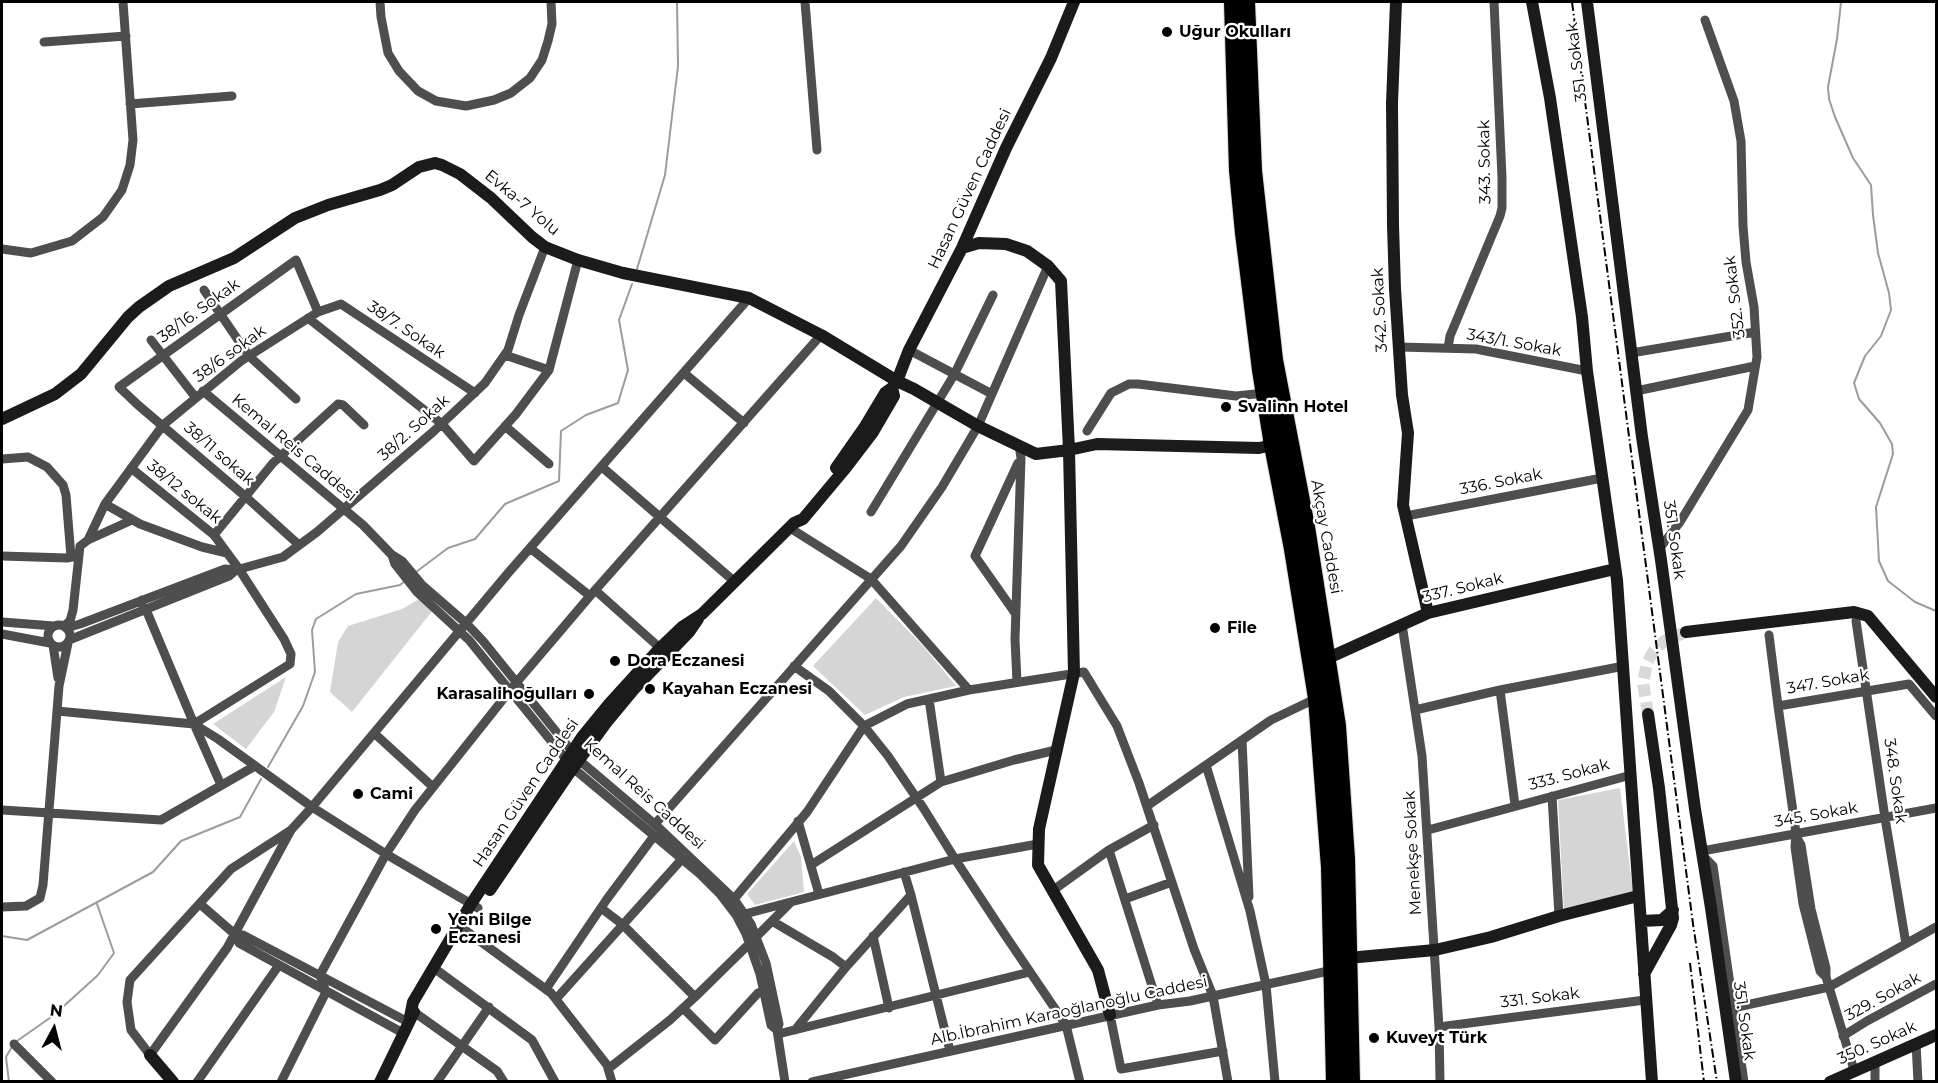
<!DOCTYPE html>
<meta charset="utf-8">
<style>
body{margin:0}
#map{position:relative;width:1938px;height:1083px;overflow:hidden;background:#fff;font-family:Montserrat,sans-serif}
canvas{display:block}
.frame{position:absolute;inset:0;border:3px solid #000;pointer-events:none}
.north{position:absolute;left:24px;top:999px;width:60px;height:60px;-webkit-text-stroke:4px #fff;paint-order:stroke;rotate:7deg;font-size:16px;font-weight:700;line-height:24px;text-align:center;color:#000}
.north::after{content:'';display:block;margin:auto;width:21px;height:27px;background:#000;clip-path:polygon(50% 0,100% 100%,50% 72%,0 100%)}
</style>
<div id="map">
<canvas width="1938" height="1083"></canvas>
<div class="frame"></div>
<div class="north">N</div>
</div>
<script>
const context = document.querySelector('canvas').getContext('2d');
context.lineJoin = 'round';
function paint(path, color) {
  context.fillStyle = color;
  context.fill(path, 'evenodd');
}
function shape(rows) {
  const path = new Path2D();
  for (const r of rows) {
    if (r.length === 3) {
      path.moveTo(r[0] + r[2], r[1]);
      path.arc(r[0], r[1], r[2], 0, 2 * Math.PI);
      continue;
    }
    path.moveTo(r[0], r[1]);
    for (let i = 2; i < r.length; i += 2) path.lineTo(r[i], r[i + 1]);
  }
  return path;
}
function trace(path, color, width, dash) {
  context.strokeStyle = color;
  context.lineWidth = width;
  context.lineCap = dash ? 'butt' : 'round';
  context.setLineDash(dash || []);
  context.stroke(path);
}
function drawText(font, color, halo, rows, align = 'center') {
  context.font = font + ' Montserrat,sans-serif';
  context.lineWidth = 4.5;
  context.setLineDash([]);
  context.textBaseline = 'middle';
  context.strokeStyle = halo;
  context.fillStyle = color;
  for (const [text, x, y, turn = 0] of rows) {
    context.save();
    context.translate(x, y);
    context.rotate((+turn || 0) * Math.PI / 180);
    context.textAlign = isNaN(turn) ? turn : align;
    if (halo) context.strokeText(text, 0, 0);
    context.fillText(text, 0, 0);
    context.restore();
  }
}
paint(shape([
 [876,598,925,648,956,686,904,697,865,715,813,666],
 [419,599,433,610,352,712,330,692,338,642,348,626,402,609],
 [286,677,274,712,246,749,213,724],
 [1620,788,1633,892,1564,911,1558,800],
 [794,841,801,857,804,892,755,905,747,894]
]), '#d5d5d5');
trace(shape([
 [1841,2,1837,39,1828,87,1829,99,1835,117,1853,158,1871,185,1873,215,1878,253,1889,293,1891,310,1881,336,1865,356,1854,383,1859,399,1880,423,1892,444,1893,454,1876,507,1879,561,1888,581,1915,602,1936,611],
 [637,269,665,175,678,66,677,2],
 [416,572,448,548,475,539,505,504,559,481,561,431,586,415,618,403,628,370,619,320,632,284],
 [268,767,303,706,315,672,312,630,316,619,356,594,400,585,405,581],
 [2,936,27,940,153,872,181,841,240,817,261,779],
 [17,1041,54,1015,98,975,114,953,97,904],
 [9,1082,6,1057,13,1045]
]), '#9c9c9c', 2);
trace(shape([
 [1648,714,1643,683,1647,663,1653,652,1664,641,1686,632]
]), '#d9d9d9', 12, [12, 6]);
const highway = shape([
 [1233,2,1238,170,1244,233,1261,370,1273,445,1293,549,1317,698,1330,867,1335,1082],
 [1246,2,1253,171,1274,360,1306,527,1337,726,1346,859,1351,1082]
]);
trace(highway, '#dbdbdb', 20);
trace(shape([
 [380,2,381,17,388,53,399,71,418,91,436,101,466,106,494,100,511,93,530,78,542,60,548,41,552,24,551,2],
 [805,2,817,150],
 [44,42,126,36],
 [130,104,232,96],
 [2,249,31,253,72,241,103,217,122,190,130,165,133,140,123,2],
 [204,290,249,356,296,399],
 [308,318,442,424,474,461,516,414,549,370,578,260],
 [151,340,196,398],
 [1399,347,1476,349,1587,371],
 [1448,348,1450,336,1500,216,1502,208,1502,177,1494,2],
 [909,350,992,394],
 [1631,353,1755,332],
 [505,355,549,370],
 [684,373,744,423],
 [203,391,363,525,391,554,402,561,422,585,467,624,483,641,579,760,658,827,734,899,751,924,766,963,779,1024,777,1030,785,1082],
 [1636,391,1755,366],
 [505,426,549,464],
 [1087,431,1111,393,1129,384,1138,384,1236,396,1265,393],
 [2,459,28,457,47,467,63,485,66,495,71,557],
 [602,467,735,582],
 [105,504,140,524,202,547,227,553],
 [871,512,954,375,993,295],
 [1406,516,1602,478],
 [790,528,871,579,969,690],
 [214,535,273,463,338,404,343,405,364,425],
 [88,540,105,504,163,425,241,361,318,312,341,304,475,393],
 [299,545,246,497,138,405,119,387,296,260,318,312],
 [530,548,590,596],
 [1659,549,1680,522,1748,410,1757,357,1754,307,1746,262,1743,226,1741,141,1734,101,1705,20],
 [392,555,395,564,417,592,469,640,573,768,700,874,720,894,736,915,746,934,760,974,771,1025,777,1030],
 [2,556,67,558,77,556],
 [595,590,660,648],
 [142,600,194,724,218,739,312,807,386,854,478,908],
 [1015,613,975,556,1018,463],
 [1856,621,1885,818,1906,944],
 [2,622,54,626],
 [1402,624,1422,756,1439,1027,1440,1082],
 [59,636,11],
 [64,626,70,621,73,610,80,546,88,540,132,520],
 [66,628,80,624,225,569,236,570,283,557,317,532,434,431,485,383,508,350,519,315,545,247],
 [2,634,50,643],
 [1769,635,1778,706],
 [69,640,229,576,236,570],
 [53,645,58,678],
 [794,666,829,691,864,726,907,704,969,690,1084,672,1117,726,1139,783,1194,949,1213,996,1228,1082],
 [1017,682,1015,639,1021,458,1019,445],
 [1500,690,1515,805],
 [929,699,941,782],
 [1415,710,1500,690,1624,666],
 [57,711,194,724,290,664,291,654,284,639,239,569,214,535,131,468],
 [194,724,221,785],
 [374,733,433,787],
 [1242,740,1249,897],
 [1206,765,1250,911,1266,985,1275,1082],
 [1552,796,1559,916],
 [1147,806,1271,720,1317,698],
 [2,810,161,820,255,766],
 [798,821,819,894],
 [655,824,901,546,942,487,978,426,1048,266],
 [291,830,231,869,130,980,127,1002,131,1030,150,1055,227,948,291,830,312,807,509,572,749,298],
 [1428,830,1631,775],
 [1797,838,1801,845,1811,909,1826,968,1826,977,1854,1070],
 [1038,844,955,859,1003,932,1066,1025,1080,1082],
 [1109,850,1154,825],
 [1702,851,1936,808],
 [1703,856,1713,866,1744,1082],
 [811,865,941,782,1014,760,1056,750],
 [1052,891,1109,850,1158,1005],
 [911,895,950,1051],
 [734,899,807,812,864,726,888,756,924,809,955,859,745,914],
 [1125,899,1172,882],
 [200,904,237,936,239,943,403,1033],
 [2,907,26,906,40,898,43,885,59,686,68,643],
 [601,908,622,924,695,997,750,943],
 [772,921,833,957,846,967],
 [458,925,551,993,607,1065,612,1082],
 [237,936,243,935,408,1022],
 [757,936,791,902],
 [873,936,889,1008],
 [438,971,532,1040,555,1082],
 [1826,977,1820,971,1803,904,1795,847,1796,833,1778,706,1909,684,1936,716],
 [546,989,607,899,654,836],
 [556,999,682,859],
 [683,1008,715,1040,758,993,764,991],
 [1728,1009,1829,987,1936,927],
 [414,1012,497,1071,504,1082],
 [1110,1015,1121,1069,1223,1051],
 [1439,1027,1645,1000],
 [795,1030,846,967,911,895,904,872],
 [778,1034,1030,972],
 [1843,1036,1867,1021,1936,984],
 [1916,1043,1918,1082],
 [14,1044,52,1082],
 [608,1069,670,1020,695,997],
 [197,1082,279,965],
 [281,1082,326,992,320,975,386,854,415,810,516,683,590,596,821,335],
 [437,1082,489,1007],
 [812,1082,1158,1005,1190,1001,1333,970],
 [1875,1082,1875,1061]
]), '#4e4e4e', 9);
trace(shape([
 [1396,2,1392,103,1393,225,1395,289,1402,395,1408,433,1403,505,1428,613],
 [1532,2,1550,98,1582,317,1587,371,1617,580,1652,1082],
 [1587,2,1642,437,1661,560,1695,809,1711,908,1736,1082],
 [962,248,979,243,1006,244,1027,251,1048,266,1061,281,1069,450,1074,673,1039,829,1038,865,1098,970,1110,1015],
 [2,419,55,394,81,374,128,317,139,307,169,286,234,258,295,218,328,205,380,190,392,185,419,167,435,163,442,165,460,174,491,198,532,237,545,247,578,260,623,273,749,298,821,335,897,381,914,389,978,426,1036,454,1069,450,1097,444,1259,448,1273,445],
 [836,468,864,428,885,393,892,388,897,381,909,350,962,248,1006,148,1051,58,1074,2],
 [1686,632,1854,612,1868,616,1936,697],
 [1326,659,1428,613,1615,569],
 [490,890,568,775,606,723,635,688,689,632,698,619],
 [1642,921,1662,920,1673,910],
 [1348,958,1435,950,1491,937,1559,916,1638,896],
 [1644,974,1671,925,1673,918,1659,788,1648,714],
 [410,1017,413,1002,471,904,582,737,609,704,660,648,682,627,702,614,794,523,803,519,844,470,873,432,894,396,892,388],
 [150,1055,173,1082],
 [380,1082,414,1012],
 [1830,1082,1936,1035]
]), '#1b1b1b', 12);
trace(highway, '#000', 18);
trace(shape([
 [1572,2,1693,924,1717,1082],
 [1690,963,1704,1082]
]), '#000', 2, [9, 3, 1.5, 3]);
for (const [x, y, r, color] of [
 [1167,32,6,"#000"],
 [1226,407,6,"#000"],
 [1215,628,6,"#000"],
 [615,661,6,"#000"],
 [650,689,6,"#000"],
 [589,694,6,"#000"],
 [358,794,6,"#000"],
 [436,929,6,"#000"],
 [1374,1038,6,"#000"]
]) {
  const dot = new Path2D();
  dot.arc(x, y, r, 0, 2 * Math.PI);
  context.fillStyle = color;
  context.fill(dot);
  trace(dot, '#fff', 2);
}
drawText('bold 16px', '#000', '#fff', [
 ["Uğur Okulları",1179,32],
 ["Svalinn Hotel",1238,407],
 ["File",1227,628],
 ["Dora Eczanesi",627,661],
 ["Kayahan Eczanesi",662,689],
 ["Karasalihoğulları",577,694,"right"],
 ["Cami",370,794],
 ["Yeni Bilge",448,920],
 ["Eczanesi",448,938],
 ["Kuveyt Türk",1386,1038]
], 'left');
drawText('16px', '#000', '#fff', [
 ["351. Sokak",1577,62,-97],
 ["343. Sokak",1485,162,-91],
 ["Hasan Güven Caddesi",970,189,-65],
 ["Evka-7 Yolu",522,203,40],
 ["352. Sokak",1735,297,-97],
 ["342. Sokak",1380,310,-93],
 ["38/16. Sokak",199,311,-36],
 ["38/7. Sokak",406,330,34],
 ["343/1. Sokak",1514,343,10],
 ["38/6 sokak",230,354,-36],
 ["38/2. Sokak",414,428,-42],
 ["Kemal Reis Caddesi",294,448,40],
 ["38/11 sokak",219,454,41],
 ["336. Sokak",1501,482,-11],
 ["38/12 sokak",184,492,39],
 ["Akçay Caddesi",1326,537,80],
 ["351. Sokak",1674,540,82],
 ["337. Sokak",1463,588,-14],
 ["347. Sokak",1828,682,-10],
 ["333. Sokak",1569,775,-15],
 ["348. Sokak",1895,781,82],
 ["Hasan Güven Caddesi",526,793,-56],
 ["Kemal Reis Caddesi",644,794,42],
 ["345. Sokak",1816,815,-10],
 ["Menekşe Sokak",1413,853,-93],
 ["329. Sokak",1883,997,-29],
 ["331. Sokak",1540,998,-7],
 ["Alb.İbrahim Karaoğlanoğlu Caddesi",1069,1011,-12],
 ["351. Sokak",1744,1021,82],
 ["350. Sokak",1877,1043,-24]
]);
</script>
